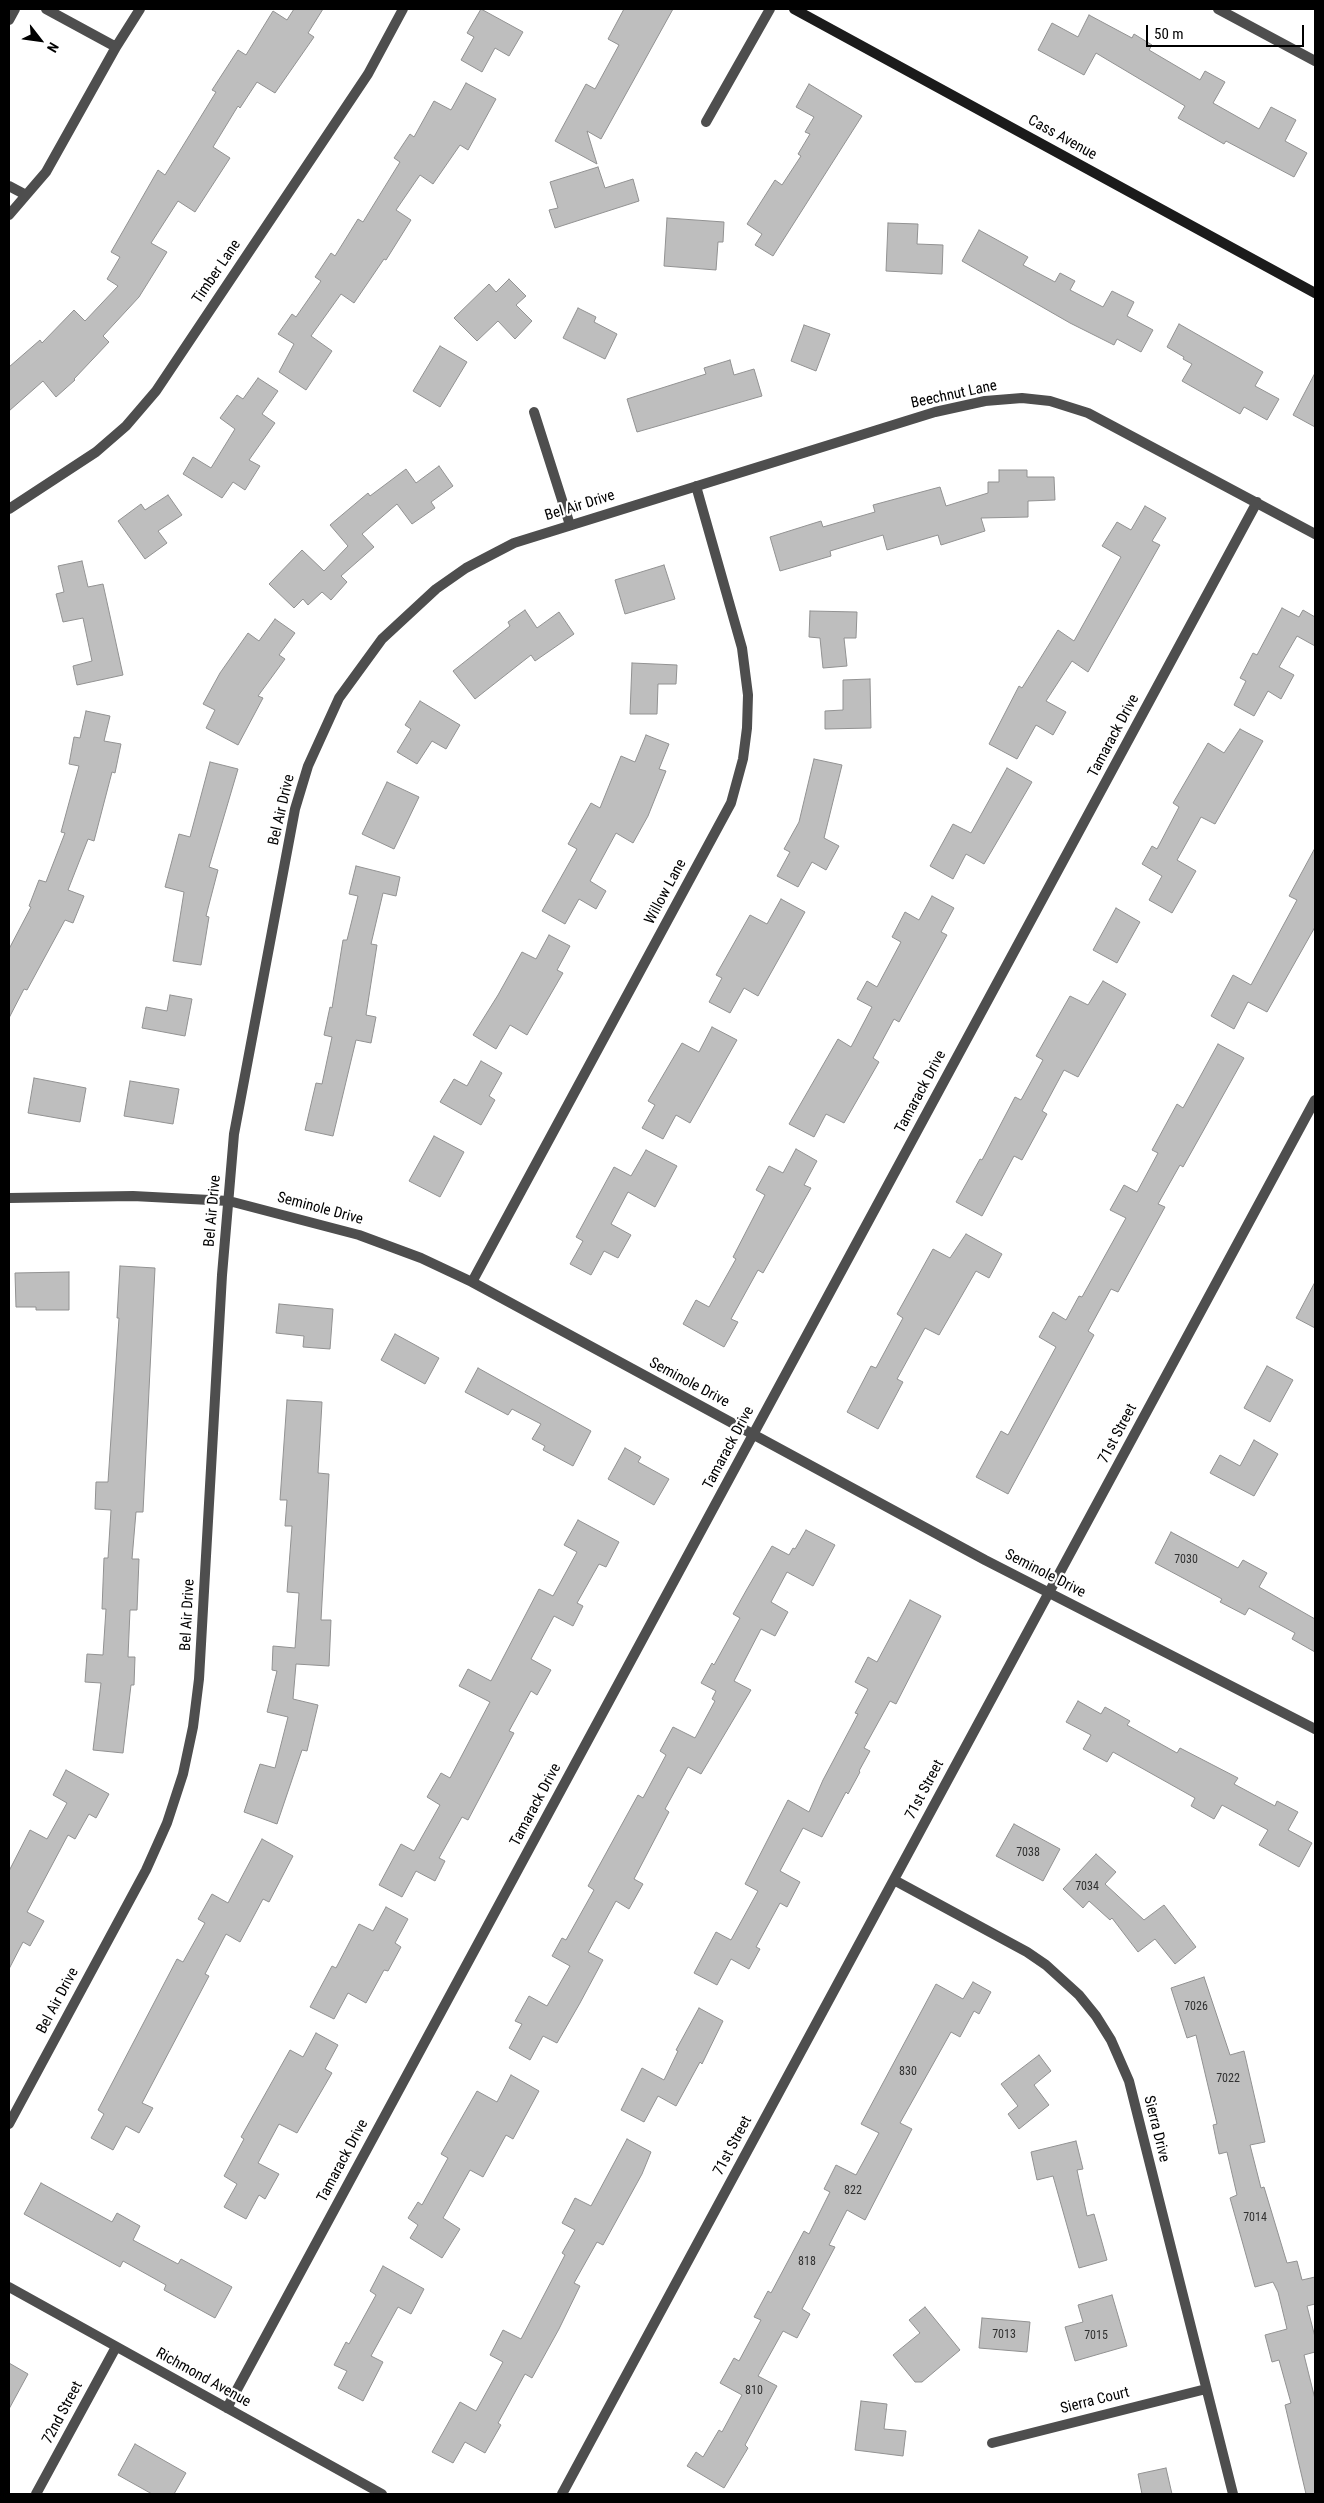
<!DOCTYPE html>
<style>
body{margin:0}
#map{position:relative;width:1324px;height:2503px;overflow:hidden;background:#fff;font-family:"Roboto Condensed",sans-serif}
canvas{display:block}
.frame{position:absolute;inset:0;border:10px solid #000;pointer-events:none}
.north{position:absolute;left:15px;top:15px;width:50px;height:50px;-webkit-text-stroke:4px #fff;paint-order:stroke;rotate:120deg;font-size:14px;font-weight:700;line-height:20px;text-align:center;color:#000}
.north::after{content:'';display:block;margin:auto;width:18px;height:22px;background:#000;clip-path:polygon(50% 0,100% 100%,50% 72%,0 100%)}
.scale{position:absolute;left:1146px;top:25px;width:158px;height:22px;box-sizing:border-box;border:2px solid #000;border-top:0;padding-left:6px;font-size:15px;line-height:18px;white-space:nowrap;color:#000;-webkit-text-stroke:4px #fff;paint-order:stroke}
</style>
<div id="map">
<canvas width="1324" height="2503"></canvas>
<div class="frame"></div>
<div class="north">N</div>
<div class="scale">50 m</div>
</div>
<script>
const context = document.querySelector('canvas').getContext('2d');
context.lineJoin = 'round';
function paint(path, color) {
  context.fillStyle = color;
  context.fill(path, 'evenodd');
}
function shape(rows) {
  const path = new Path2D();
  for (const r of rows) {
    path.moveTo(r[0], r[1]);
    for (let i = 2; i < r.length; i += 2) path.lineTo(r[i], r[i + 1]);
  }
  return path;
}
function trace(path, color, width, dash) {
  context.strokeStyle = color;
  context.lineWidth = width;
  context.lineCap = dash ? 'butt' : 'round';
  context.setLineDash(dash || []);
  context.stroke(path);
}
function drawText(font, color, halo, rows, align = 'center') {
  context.font = font + ' "Roboto Condensed",sans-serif';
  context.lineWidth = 4.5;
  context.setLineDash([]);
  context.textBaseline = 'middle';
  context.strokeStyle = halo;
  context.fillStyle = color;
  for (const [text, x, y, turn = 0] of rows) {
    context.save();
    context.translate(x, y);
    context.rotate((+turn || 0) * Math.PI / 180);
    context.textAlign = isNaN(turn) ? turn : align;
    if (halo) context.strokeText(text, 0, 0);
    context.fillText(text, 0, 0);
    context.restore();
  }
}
const building = shape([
 [294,9,323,9,308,33,314,37,275,93,257,82,240,108,238,106,213,147,230,158,195,212,178,201,151,243,167,252,139,297,103,336,109,342,74,379,75,380,56,397,43,381,9,411,9,367,40,340,42,343,74,310,85,321,118,286,107,279,120,257,111,252,158,170,165,175,216,92,212,90,238,50,246,55,273,11,287,20,294,9],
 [481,9,523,32,509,56,495,48,482,72,461,60,474,37,467,33,481,9],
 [624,9,673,9,601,139,587,131,597,164,555,141,586,84,595,89,619,45,608,39,624,9],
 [1089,15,1132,38,1134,34,1152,45,1149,50,1200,80,1205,71,1225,82,1213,103,1259,129,1271,107,1296,120,1285,141,1307,153,1294,177,1226,141,1224,144,1178,118,1185,106,1096,53,1084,75,1038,50,1052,23,1078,37,1089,15],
 [466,83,496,99,468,150,460,145,433,184,420,175,396,210,411,220,386,260,384,259,354,303,341,294,311,336,332,351,306,390,279,372,294,344,278,334,292,314,296,317,321,281,315,277,331,253,335,256,358,219,363,222,400,162,394,158,410,134,414,137,434,101,451,110,466,83],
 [809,84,862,116,773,256,755,245,762,234,747,224,775,180,782,185,801,156,798,154,810,134,805,132,814,117,796,107,809,84],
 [598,167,605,188,633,179,639,201,555,228,549,210,558,208,550,182,598,167],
 [667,218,724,222,723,242,718,242,716,270,664,266,667,218],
 [888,223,918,224,917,244,943,245,942,274,886,271,888,223],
 [979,230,1028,257,1023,265,1055,282,1060,273,1075,281,1070,290,1103,307,1112,291,1134,302,1127,316,1153,330,1141,352,1117,339,1114,345,1070,323,962,261,979,230],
 [509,279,526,296,516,305,532,321,515,339,498,321,477,341,454,318,489,284,496,292,509,279],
 [578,308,596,317,594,322,617,334,605,359,563,338,578,308],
 [1179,324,1263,372,1255,386,1279,399,1267,420,1244,407,1240,414,1182,381,1192,364,1183,359,1184,357,1167,347,1179,324],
 [804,325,830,334,816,371,791,361,804,325],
 [440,346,467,362,440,407,413,391,440,346],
 [730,360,734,375,754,369,762,396,637,432,627,399,706,374,704,368,730,360],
 [1315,373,1315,427,1293,415,1315,373],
 [258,378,278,391,262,414,275,423,249,460,260,466,245,490,233,482,222,498,183,474,193,457,211,468,235,429,220,418,237,395,243,399,258,378],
 [439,466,453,486,431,502,435,508,412,524,397,504,362,534,374,547,341,576,347,582,331,600,322,592,308,605,303,599,294,608,269,584,302,550,324,571,348,546,330,525,368,493,370,496,406,469,416,483,439,466],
 [999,470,1027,470,1027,477,1054,477,1055,500,1028,501,1028,517,981,518,985,531,941,545,938,535,887,550,883,535,830,551,831,556,780,571,770,537,821,521,823,527,875,512,873,505,940,487,946,506,988,493,988,482,999,482,999,470],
 [168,495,182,515,158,531,167,543,145,559,118,521,141,504,145,510,168,495],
 [1145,506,1166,518,1152,541,1160,545,1088,672,1072,661,1046,701,1066,712,1053,735,1036,725,1017,759,989,744,1019,686,1022,688,1058,630,1074,641,1121,557,1102,546,1117,522,1131,530,1145,506],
 [82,561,88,587,103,584,123,675,77,685,73,666,92,661,83,618,63,622,56,594,64,592,58,566,82,561],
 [664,565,675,599,625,614,615,580,664,565],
 [1282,608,1299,617,1303,610,1315,617,1315,646,1297,636,1279,667,1294,675,1281,699,1268,691,1254,716,1234,705,1246,681,1240,678,1253,653,1257,655,1282,608],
 [525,610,537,628,559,612,574,634,535,661,531,655,475,699,453,671,510,626,508,622,525,610],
 [810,611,857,612,856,638,844,638,847,666,823,668,820,638,809,637,810,611],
 [275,619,295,633,279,655,285,659,258,696,263,698,238,745,206,728,215,710,203,704,220,673,248,633,259,641,275,619],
 [632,663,677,665,676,684,658,684,657,714,630,714,632,663],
 [870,679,871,728,825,729,825,711,843,710,843,680,870,679],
 [420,701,460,725,446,749,432,741,417,764,397,752,411,729,405,725,420,701],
 [86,711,110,716,104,741,121,744,115,773,112,772,94,841,88,839,68,890,84,896,73,923,65,920,27,990,24,989,9,1018,9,949,31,907,29,906,39,880,46,882,65,833,61,832,79,766,69,764,74,737,80,738,86,711],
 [1240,729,1263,741,1215,824,1201,817,1177,860,1196,871,1172,913,1149,900,1162,876,1142,864,1152,846,1157,849,1179,807,1173,803,1208,743,1224,753,1240,729],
 [646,735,669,744,659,769,666,771,648,816,633,843,616,833,590,881,606,891,596,909,579,899,565,924,542,911,577,849,568,844,591,803,600,808,621,756,635,762,646,735],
 [814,759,842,765,824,838,839,846,826,870,812,862,798,887,777,876,790,852,784,849,799,822,814,759],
 [210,762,238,769,209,867,218,870,206,916,209,917,201,965,173,961,184,892,165,887,179,834,190,837,210,762],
 [1007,768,1032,782,984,864,966,854,953,879,930,866,953,824,971,833,1007,768],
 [387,782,419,797,394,849,362,834,387,782],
 [1315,848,1315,927,1267,1012,1248,1002,1234,1029,1211,1016,1233,975,1251,985,1297,900,1289,896,1315,848],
 [356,866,400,877,396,896,383,893,371,944,377,945,366,1015,376,1017,371,1043,356,1040,333,1136,305,1130,316,1083,322,1084,332,1037,324,1035,330,1007,332,1008,343,940,347,940,358,896,349,894,356,866],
 [932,896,954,908,941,932,947,935,899,1022,894,1019,873,1058,879,1062,844,1123,826,1114,814,1137,789,1124,838,1039,851,1047,872,1007,857,999,867,981,877,987,901,942,892,937,905,912,919,920,932,896],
 [781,899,805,912,758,996,744,988,730,1013,709,1002,722,978,716,975,750,915,767,924,781,899],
 [1116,908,1140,922,1117,963,1093,950,1116,908],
 [549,935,570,946,557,970,563,973,527,1035,510,1025,496,1049,473,1035,498,995,522,952,536,959,549,935],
 [1103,981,1126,994,1078,1077,1064,1070,1042,1111,1047,1114,1022,1160,1014,1156,982,1216,956,1202,980,1159,982,1160,1015,1097,1021,1100,1043,1060,1036,1056,1070,996,1088,1005,1103,981],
 [170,995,192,999,185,1036,142,1028,146,1007,167,1011,170,995],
 [712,1027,737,1040,690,1123,676,1115,663,1139,642,1128,655,1105,648,1101,682,1043,699,1052,712,1027],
 [1218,1044,1244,1058,1183,1167,1180,1165,1158,1204,1165,1207,1118,1292,1111,1289,1088,1331,1094,1335,1008,1494,976,1477,1001,1431,1008,1435,1056,1347,1039,1337,1053,1312,1066,1320,1079,1296,1082,1297,1126,1218,1110,1210,1124,1185,1137,1192,1158,1153,1152,1150,1177,1104,1183,1108,1218,1044],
 [481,1061,502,1073,489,1096,495,1100,481,1125,440,1102,454,1079,467,1086,481,1061],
 [34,1078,86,1088,80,1122,28,1113,34,1078],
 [130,1081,179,1089,173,1124,124,1116,130,1081],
 [434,1136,464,1152,440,1197,409,1181,434,1136],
 [796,1149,817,1161,804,1185,811,1188,763,1273,758,1270,731,1319,738,1322,724,1347,683,1324,696,1300,709,1307,736,1259,733,1257,765,1195,756,1190,769,1166,783,1173,796,1149],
 [646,1150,677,1166,655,1207,628,1192,611,1224,631,1235,618,1258,604,1251,591,1275,570,1264,583,1241,576,1237,614,1167,631,1176,646,1150],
 [966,1234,1002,1254,989,1278,976,1271,939,1335,925,1328,897,1379,903,1382,878,1429,847,1412,871,1366,876,1368,903,1318,897,1314,933,1249,950,1258,966,1234],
 [120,1266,155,1268,143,1512,136,1512,132,1559,139,1559,137,1610,130,1610,128,1657,135,1657,134,1685,131,1685,123,1753,93,1750,101,1683,85,1682,87,1654,103,1655,106,1609,102,1609,104,1558,108,1558,111,1510,95,1509,96,1482,108,1482,119,1318,117,1318,120,1266],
 [69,1272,69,1310,36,1310,36,1307,16,1307,15,1273,69,1272],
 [1315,1282,1315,1328,1296,1318,1315,1282],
 [279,1304,333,1309,330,1349,303,1347,304,1336,276,1333,279,1304],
 [395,1334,439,1358,425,1384,381,1360,395,1334],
 [1267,1366,1293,1380,1270,1422,1244,1408,1267,1366],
 [478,1368,591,1431,573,1466,543,1450,545,1446,532,1439,541,1424,512,1409,508,1415,465,1392,478,1368],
 [287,1400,322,1402,318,1473,329,1474,321,1620,331,1620,329,1666,296,1664,293,1699,318,1705,307,1751,302,1750,277,1824,244,1812,260,1764,275,1768,288,1717,267,1712,277,1671,272,1670,273,1646,295,1648,299,1593,287,1592,292,1526,285,1526,287,1500,280,1500,287,1400],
 [1254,1440,1278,1454,1254,1496,1210,1473,1220,1455,1240,1466,1254,1440],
 [625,1448,641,1457,638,1462,669,1479,654,1505,608,1479,625,1448],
 [578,1520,619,1542,606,1567,599,1564,577,1603,583,1606,573,1626,554,1616,531,1659,551,1670,537,1695,531,1691,509,1731,514,1733,468,1820,462,1817,439,1858,445,1861,435,1881,416,1871,402,1897,379,1885,401,1844,414,1851,440,1805,427,1797,441,1773,450,1778,490,1702,459,1686,468,1669,491,1681,539,1589,553,1596,577,1552,564,1545,578,1520],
 [806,1530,835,1545,813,1586,787,1572,771,1602,788,1612,775,1636,761,1629,734,1681,751,1690,701,1774,688,1767,665,1809,669,1812,634,1879,643,1884,629,1909,616,1901,588,1952,603,1960,580,2003,557,2043,543,2036,530,2060,509,2048,522,2024,515,2021,529,1996,547,2006,570,1966,552,1956,562,1938,566,1940,594,1890,588,1886,638,1795,643,1798,666,1755,660,1751,673,1727,695,1738,715,1701,712,1699,716,1691,701,1683,712,1663,714,1665,740,1618,733,1614,747,1589,772,1546,789,1555,793,1548,795,1549,806,1530],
 [1171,1532,1238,1568,1243,1560,1267,1573,1259,1587,1315,1619,1315,1652,1292,1639,1295,1633,1249,1608,1245,1615,1220,1602,1222,1599,1155,1563,1171,1532],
 [910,1600,941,1616,896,1704,890,1701,864,1748,870,1751,859,1771,860,1772,848,1794,846,1792,822,1837,803,1828,780,1871,800,1882,787,1907,780,1903,756,1947,760,1949,749,1969,731,1959,717,1985,694,1973,716,1932,731,1940,758,1891,745,1884,788,1800,809,1812,823,1780,858,1714,855,1713,868,1689,855,1682,868,1657,877,1662,910,1600],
 [1078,1701,1101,1714,1105,1707,1130,1721,1127,1725,1177,1753,1180,1748,1238,1778,1234,1784,1275,1806,1277,1801,1298,1812,1288,1830,1312,1843,1299,1867,1259,1845,1268,1830,1222,1805,1214,1819,1191,1806,1195,1798,1113,1752,1107,1762,1083,1749,1091,1735,1066,1722,1078,1701],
 [66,1770,109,1794,96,1818,89,1814,75,1839,68,1835,27,1912,44,1921,30,1946,23,1942,9,1969,9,1871,30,1830,47,1839,67,1803,53,1795,66,1770],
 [1014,1824,1060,1849,1043,1881,996,1856,1014,1824],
 [262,1839,293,1856,269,1902,263,1899,240,1942,226,1934,205,1974,209,1976,142,2103,153,2108,139,2133,126,2126,113,2150,91,2138,104,2114,98,2110,177,1959,183,1962,205,1923,198,1919,212,1894,228,1903,262,1839],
 [1096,1854,1116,1872,1105,1884,1144,1920,1164,1905,1196,1947,1175,1964,1155,1939,1138,1952,1112,1918,1110,1920,1089,1901,1083,1908,1063,1889,1096,1854],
 [386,1907,408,1919,395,1943,401,1947,388,1971,384,1970,366,2003,348,1993,334,2019,310,2007,332,1966,336,1968,359,1924,373,1931,386,1907],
 [1204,1977,1230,2055,1244,2051,1265,2142,1250,2145,1261,2188,1264,2187,1287,2263,1297,2261,1302,2280,1315,2277,1315,2304,1307,2306,1315,2337,1315,2352,1304,2355,1315,2399,1315,2494,1306,2494,1285,2405,1291,2403,1279,2360,1272,2362,1265,2335,1287,2329,1278,2292,1273,2282,1255,2287,1230,2198,1237,2195,1227,2152,1219,2154,1213,2125,1217,2124,1196,2035,1187,2038,1171,1988,1204,1977],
 [973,1982,991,1992,979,2014,974,2011,960,2037,951,2032,900,2123,912,2129,865,2220,847,2210,829,2245,835,2247,802,2309,810,2314,797,2338,783,2331,758,2376,777,2386,745,2445,748,2448,724,2488,687,2466,696,2452,703,2457,719,2430,722,2432,742,2395,720,2383,734,2358,739,2361,761,2320,754,2317,768,2291,771,2293,804,2231,809,2234,830,2192,824,2189,836,2165,856,2175,879,2133,861,2124,936,1984,963,1999,973,1982],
 [699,2008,723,2021,702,2064,700,2062,676,2106,658,2096,644,2122,621,2110,642,2068,664,2080,678,2051,676,2050,699,2008],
 [316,2033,338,2045,325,2069,332,2073,297,2133,279,2124,258,2163,279,2174,265,2199,259,2195,246,2219,224,2207,237,2184,224,2176,244,2139,241,2137,290,2050,303,2057,316,2033],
 [1039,2055,1051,2071,1034,2085,1049,2105,1019,2129,1008,2114,1018,2106,1001,2084,1039,2055],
 [511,2075,539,2091,513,2139,506,2135,483,2177,470,2170,443,2218,460,2229,442,2258,410,2238,418,2225,408,2218,418,2202,422,2205,448,2158,441,2154,477,2091,497,2102,511,2075],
 [627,2139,651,2152,642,2174,603,2245,597,2242,574,2283,580,2286,559,2329,532,2378,525,2374,498,2423,501,2425,485,2453,465,2442,453,2463,432,2452,460,2402,476,2411,503,2362,490,2355,503,2330,521,2339,565,2255,562,2253,575,2230,562,2223,575,2198,591,2206,627,2139],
 [1076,2141,1083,2169,1077,2170,1087,2216,1094,2214,1107,2260,1079,2268,1053,2176,1037,2180,1031,2152,1076,2141],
 [41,2183,112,2222,117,2213,140,2226,133,2240,178,2264,181,2259,232,2287,215,2318,164,2290,166,2285,123,2261,120,2267,24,2214,41,2183],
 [383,2266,424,2289,411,2314,398,2307,371,2356,383,2362,363,2401,338,2388,347,2371,334,2365,346,2342,349,2344,376,2295,370,2291,383,2266],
 [1112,2295,1127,2346,1075,2361,1065,2327,1083,2322,1078,2305,1112,2295],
 [925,2307,960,2350,922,2382,915,2382,893,2355,920,2333,909,2320,925,2307],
 [982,2318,1030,2322,1027,2352,979,2348,982,2318],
 [9,2363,28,2374,9,2409,9,2363],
 [861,2401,887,2404,884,2429,906,2431,903,2456,855,2450,861,2401],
 [135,2444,186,2473,174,2494,152,2494,118,2475,135,2444],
 [1166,2468,1172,2494,1142,2494,1138,2474,1166,2468]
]);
paint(building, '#bebebe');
trace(building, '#929292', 1);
trace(shape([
 [46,9,116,47,140,9],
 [9,20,15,9],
 [9,186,26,195],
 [9,215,46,172,116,47],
 [534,412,570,525]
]), '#4e4e4e', 10);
trace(shape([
 [1218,9,1315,61],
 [706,122,770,9],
 [9,509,96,452,126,426,156,391,368,74,403,9],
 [9,1198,133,1196,229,1201,359,1235,421,1258,472,1282,985,1560,1315,1729],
 [472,1282,731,803,743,759,747,728,748,695,742,648,696,486],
 [894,1880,1027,1952,1046,1965,1079,1995,1096,2016,1111,2040,1129,2081,1233,2494],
 [9,2124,146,1870,167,1823,183,1774,193,1727,199,1679,222,1275,234,1134,295,809,308,766,339,698,382,639,436,589,466,568,514,543,935,412,985,401,1022,398,1050,401,1088,413,1315,534],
 [9,2287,382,2494],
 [227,2408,1257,502],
 [992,2443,1206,2389],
 [36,2494,116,2347],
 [562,2494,1315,1100]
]), '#4e4e4e', 10);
trace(shape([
 [794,9,1315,293]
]), '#1b1b1b', 10);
drawText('12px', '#303030', null, [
 ["7030",1186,1560],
 ["7038",1028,1853],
 ["7034",1087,1887],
 ["7026",1196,2007],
 ["830",908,2072],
 ["7022",1228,2079],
 ["822",853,2191],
 ["7014",1255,2218],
 ["818",807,2262],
 ["7013",1004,2335],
 ["7015",1096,2336],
 ["810",754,2391]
]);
drawText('15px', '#000', '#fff', [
 ["Cass Avenue",1062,138,29],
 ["Timber Lane",217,272,-56],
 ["Beechnut Lane",954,395,-12],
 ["Bel Air Drive",580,506,-17],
 ["Tamarack Drive",1114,736,-62],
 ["Bel Air Drive",282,810,-77],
 ["Willow Lane",666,892,-62],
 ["Tamarack Drive",921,1092,-62],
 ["Seminole Drive",320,1209,15],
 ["Bel Air Drive",213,1211,-85],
 ["Seminole Drive",689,1383,28],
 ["71st Street",1118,1434,-62],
 ["Tamarack Drive",729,1448,-62],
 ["Seminole Drive",1045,1574,27],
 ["Bel Air Drive",188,1615,-87],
 ["71st Street",925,1790,-62],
 ["Tamarack Drive",536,1805,-62],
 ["Bel Air Drive",58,2001,-62],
 ["Sierra Drive",1156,2129,76],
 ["71st Street",733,2146,-62],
 ["Tamarack Drive",343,2161,-62],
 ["Richmond Avenue",203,2378,29],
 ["Sierra Court",1095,2401,-14],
 ["72nd Street",63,2413,-62]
]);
</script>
